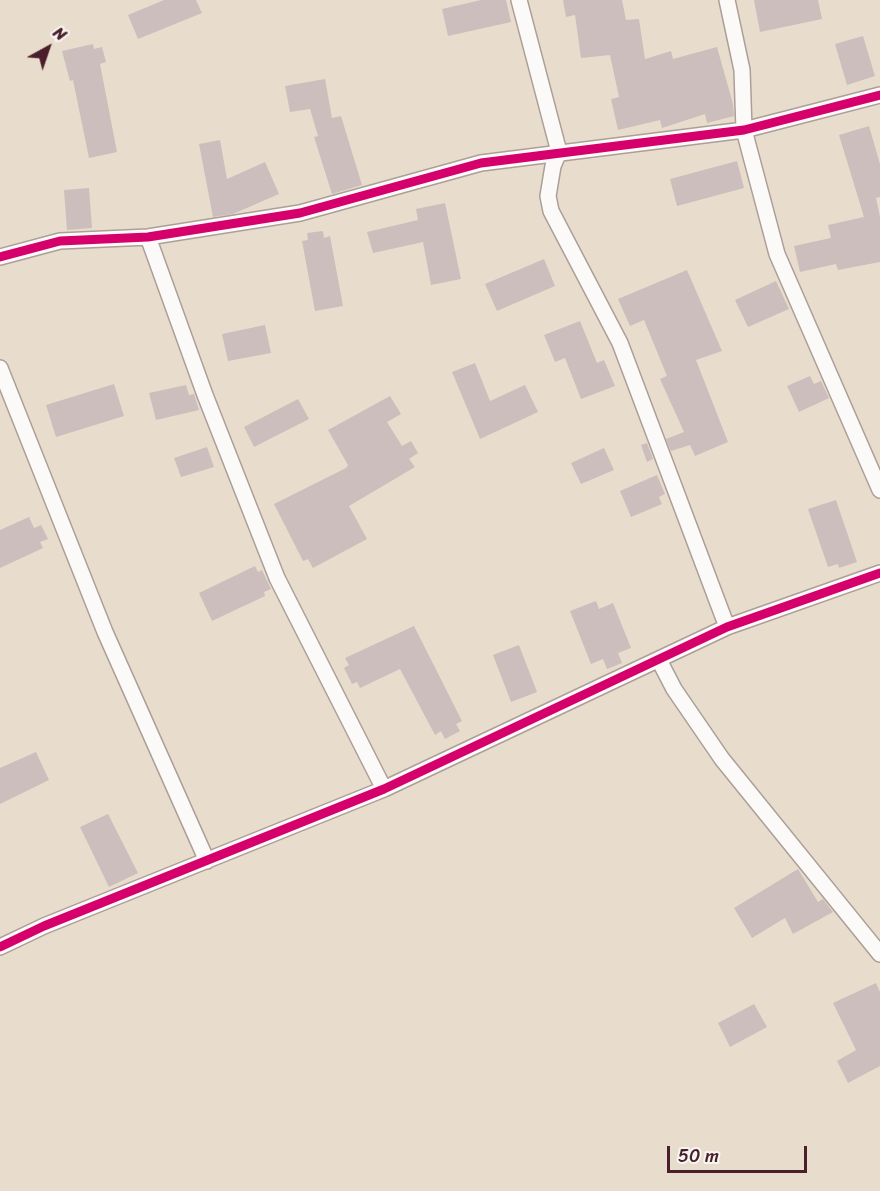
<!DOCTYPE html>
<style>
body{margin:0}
#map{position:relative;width:880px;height:1191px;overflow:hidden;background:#e8ddcd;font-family:Sriracha,sans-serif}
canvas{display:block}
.north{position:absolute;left:18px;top:18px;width:60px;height:60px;-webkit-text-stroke:4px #f6f6f2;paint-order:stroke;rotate:40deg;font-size:16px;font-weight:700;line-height:24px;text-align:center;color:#4a1f2b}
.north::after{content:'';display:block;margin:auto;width:21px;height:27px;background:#4a1f2b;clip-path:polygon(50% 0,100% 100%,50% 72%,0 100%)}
.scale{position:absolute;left:667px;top:1146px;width:140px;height:27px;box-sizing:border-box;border:3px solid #4a1f2b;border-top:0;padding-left:8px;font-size:18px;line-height:21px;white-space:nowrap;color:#4a1f2b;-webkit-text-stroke:4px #f6f6f2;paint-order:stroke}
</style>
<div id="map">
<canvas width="880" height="1191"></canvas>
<div class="north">N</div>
<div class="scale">50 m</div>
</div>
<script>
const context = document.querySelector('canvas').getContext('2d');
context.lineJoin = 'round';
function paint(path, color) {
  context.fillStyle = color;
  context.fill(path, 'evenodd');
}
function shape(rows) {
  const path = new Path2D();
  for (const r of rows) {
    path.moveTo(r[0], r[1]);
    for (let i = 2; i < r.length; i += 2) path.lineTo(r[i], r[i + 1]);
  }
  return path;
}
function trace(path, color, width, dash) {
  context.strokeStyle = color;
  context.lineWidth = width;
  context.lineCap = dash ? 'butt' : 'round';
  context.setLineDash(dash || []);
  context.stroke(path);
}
paint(shape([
 [164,0,196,0,202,13,138,39,128,15],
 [481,0,506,0,511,22,448,36,442,9],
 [563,0,622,0,626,20,639,19,645,59,671,51,673,59,717,47,733,104,734,116,707,123,705,114,662,128,660,120,618,130,611,99,619,97,610,55,581,58,575,15,566,17],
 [754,0,818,0,822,19,760,32],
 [863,36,875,76,847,85,835,44],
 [93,44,94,49,102,47,106,62,100,64,117,152,89,158,73,80,70,81,62,51],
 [325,79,332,118,341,116,362,185,332,194,314,137,318,136,310,109,290,112,285,86],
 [869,126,880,164,880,197,876,198,880,217,880,262,838,270,836,264,800,272,794,246,831,238,828,225,864,217,839,135],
 [220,140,227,179,265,162,279,194,233,214,213,217,199,144],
 [737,161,744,188,677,206,670,179],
 [89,188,92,228,67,230,64,190],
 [445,203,461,279,431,285,423,242,373,253,367,232,418,220,416,209],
 [323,231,324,238,330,236,343,306,315,311,302,241,308,240,307,233],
 [544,259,555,286,497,311,485,284],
 [687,270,722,351,696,360,728,442,695,456,690,445,671,451,666,439,684,432,660,379,667,376,644,320,630,326,618,299],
 [776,281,789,309,748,327,735,300],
 [580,321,597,363,604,360,615,386,581,399,565,358,555,362,544,335],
 [265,325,271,353,228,361,222,334],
 [475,363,490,401,525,385,538,412,480,439,452,372],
 [810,376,814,384,821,381,829,398,799,412,787,386],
 [114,384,124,416,56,437,46,405],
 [186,385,189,395,194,394,199,410,156,420,149,393],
 [390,396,401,414,387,422,402,446,411,441,418,453,409,459,415,467,349,506,367,539,313,568,308,559,303,561,274,504,346,468,348,465,328,430],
 [298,399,309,419,254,447,244,427],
 [647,443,653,459,647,462,641,445],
 [207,447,214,467,181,477,174,458],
 [604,448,614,470,581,484,571,463],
 [657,475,665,494,659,497,662,504,631,517,620,491],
 [836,500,857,562,839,568,838,564,828,567,808,509],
 [29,517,34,528,41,525,48,539,40,542,43,548,0,568,0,530],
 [255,566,258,572,262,570,271,589,264,592,265,596,212,621,199,593],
 [596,601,599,609,613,603,631,648,618,653,622,663,607,669,603,659,591,664,570,611],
 [414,626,462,721,456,724,460,731,445,739,441,731,435,735,400,669,360,688,357,682,352,684,344,668,349,665,345,658],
 [519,645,537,692,511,702,493,655],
 [36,752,49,780,0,804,0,768],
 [108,814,138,873,109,887,80,827],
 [798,869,818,902,823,899,833,912,793,934,785,918,752,938,734,908],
 [876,983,880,992,880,1066,848,1083,837,1061,856,1050,833,1003],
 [754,1004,767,1027,730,1047,718,1023]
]), '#cbbebc');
const street = shape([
 [519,0,559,152,553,166,548,196,551,211,620,343,727,627],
 [727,0,742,70,744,130,777,254,880,490],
 [148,237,205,395,277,578,384,789],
 [0,257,60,241,148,237,300,213,481,163,744,130,880,95],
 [0,368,105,632,207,861],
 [659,660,674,689,722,759,880,954],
 [0,947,44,926,384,789,727,627,880,573]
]);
trace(street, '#ab9f98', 18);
trace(street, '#fcfaf8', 15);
trace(shape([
 [0,257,60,241,148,237,300,213,481,163,744,130,880,95],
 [0,947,44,926,384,789,727,627,880,573]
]), '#d6006c', 9);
</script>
